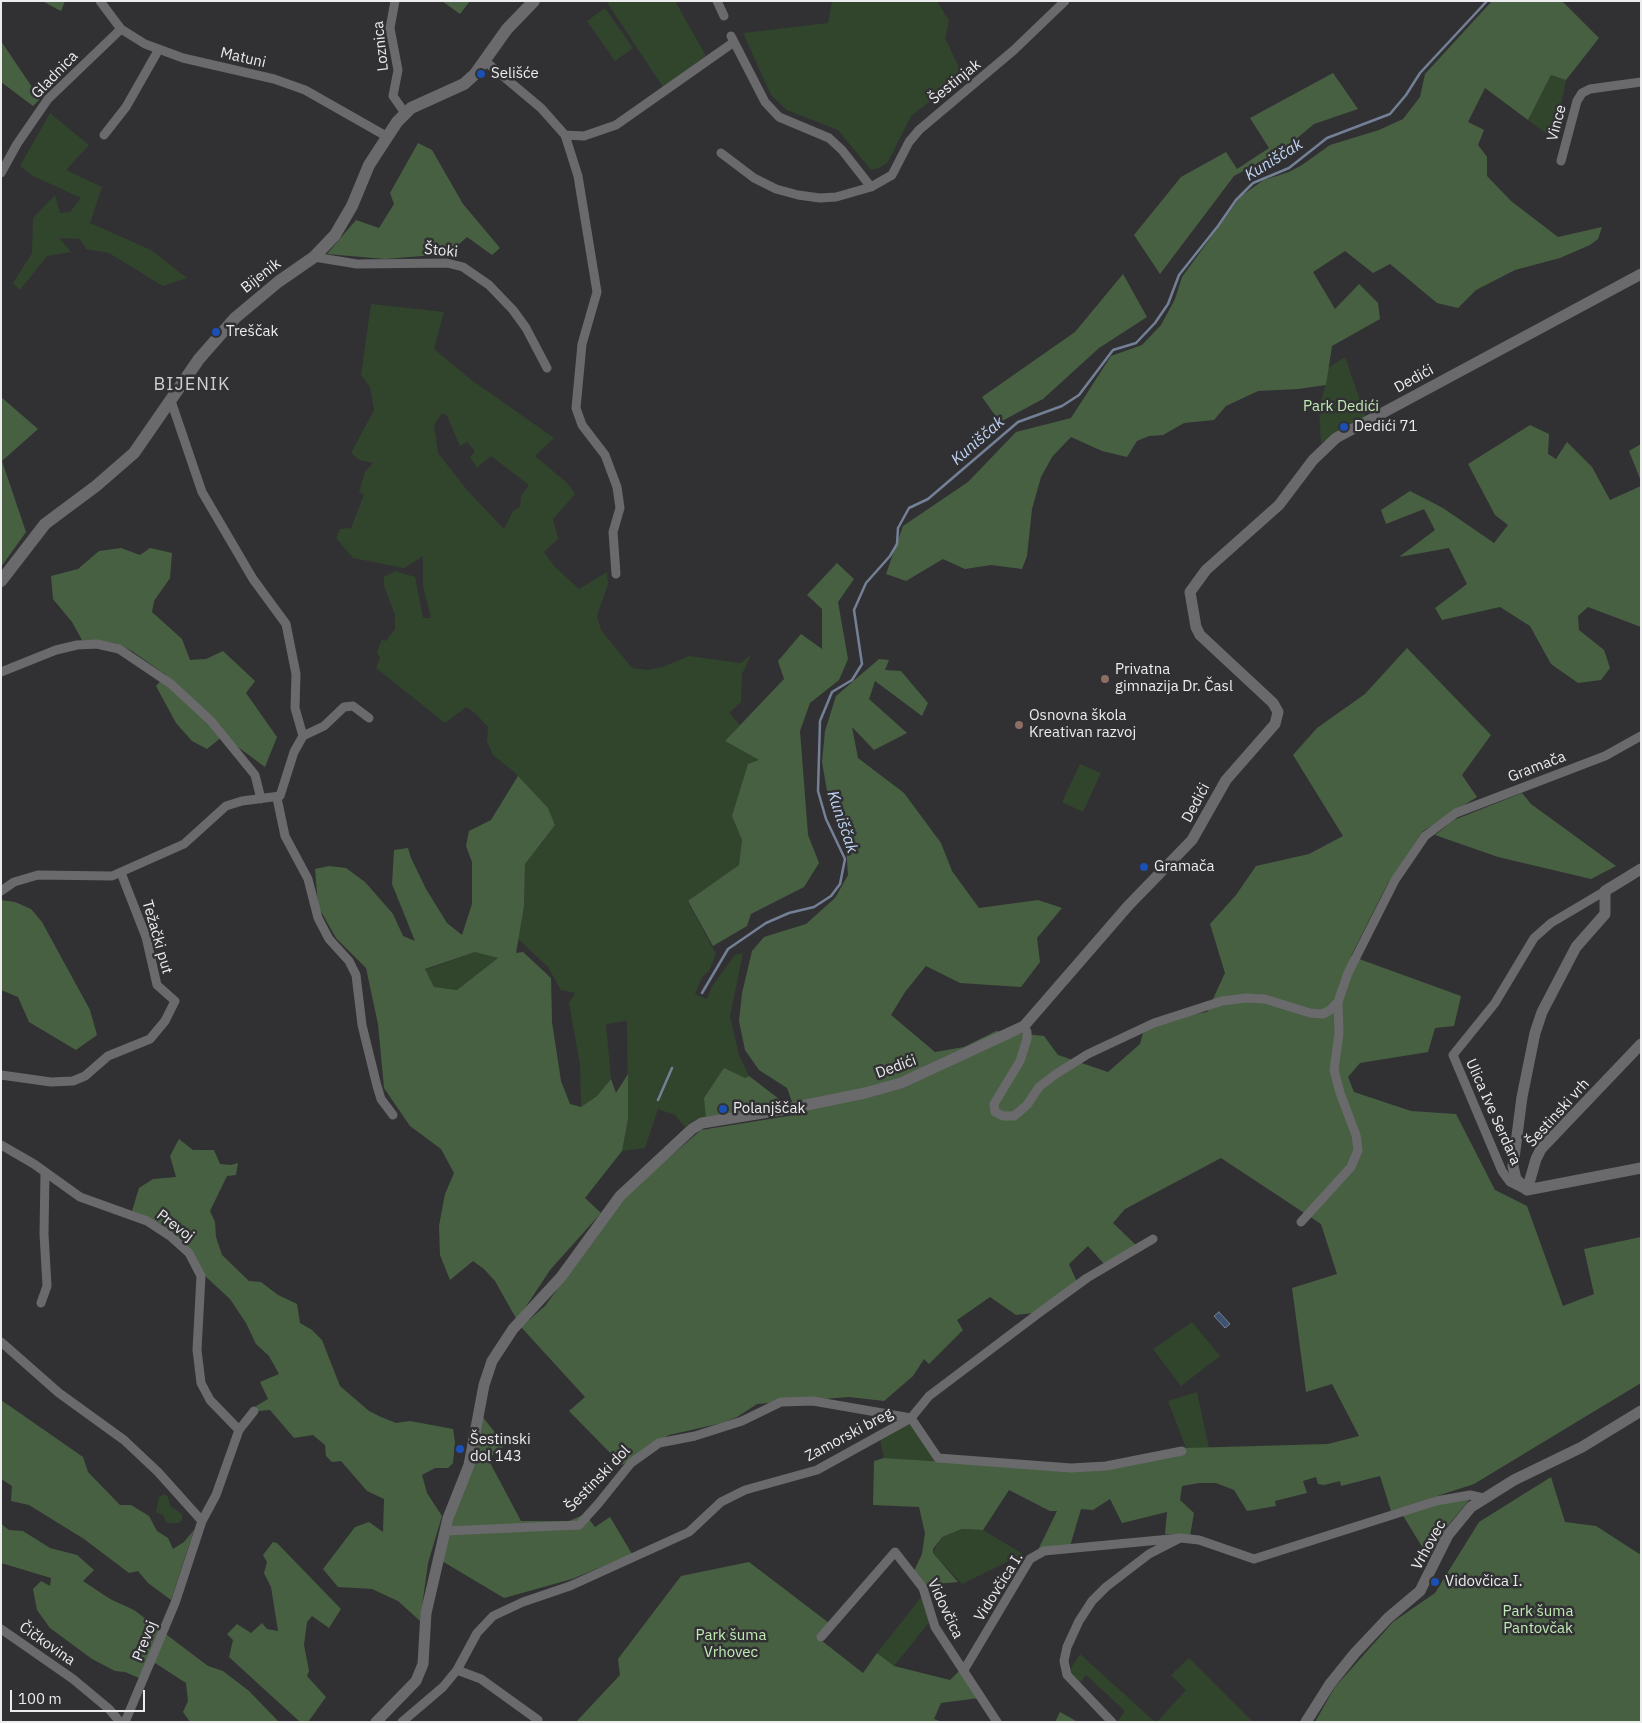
<!DOCTYPE html>
<meta charset="utf-8">
<style>
body{margin:0}
#map{position:relative;width:1642px;height:1723px;overflow:hidden;background:#313134;font-family:"IBM Plex Sans",sans-serif}
canvas{display:block}
.frame{position:absolute;inset:0;border:2px solid #ececee;pointer-events:none}
.scale{position:absolute;left:10px;top:1690px;width:135px;height:22px;box-sizing:border-box;border:2px solid #ececee;border-top:0;padding-left:6px;font-size:15px;line-height:18px;white-space:nowrap;color:#ececee;-webkit-text-stroke:4px #313134;paint-order:stroke}
</style>
<div id="map">
<canvas width="1642" height="1723"></canvas>
<div class="frame"></div>
<div class="scale">100 m</div>
</div>
<script>
const context = document.querySelector('canvas').getContext('2d');
context.lineJoin = 'round';
function paint(path, color) {
  context.fillStyle = color;
  context.fill(path, 'evenodd');
}
function shape(rows) {
  const path = new Path2D();
  for (const r of rows) {
    path.moveTo(r[0], r[1]);
    for (let i = 2; i < r.length; i += 2) path.lineTo(r[i], r[i + 1]);
  }
  return path;
}
function trace(path, color, width, dash) {
  context.strokeStyle = color;
  context.lineWidth = width;
  context.lineCap = dash ? 'butt' : 'round';
  context.setLineDash(dash || []);
  context.stroke(path);
}
function drawText(font, color, halo, rows, align = 'center') {
  context.font = font + ' "IBM Plex Sans",sans-serif';
  context.lineWidth = 5;
  context.setLineDash([]);
  context.textBaseline = 'middle';
  context.strokeStyle = halo;
  context.fillStyle = color;
  for (const [text, x, y, turn = 0] of rows) {
    context.save();
    context.translate(x, y);
    context.rotate((+turn || 0) * Math.PI / 180);
    context.textAlign = isNaN(turn) ? turn : align;
    if (halo) context.strokeText(text, 0, 0);
    context.fillText(text, 0, 0);
    context.restore();
  }
}
paint(shape([
 [606,1,675,1,706,56,663,87],
 [832,1,937,1,949,21,945,38,963,76,911,116,888,162,879,168,871,170,838,130,787,110,771,95,743,33,828,23],
 [605,8,633,48,615,61,587,21],
 [1551,75,1566,80,1554,139,1528,120],
 [50,113,89,145,66,170,102,187,90,223,151,250,187,278,163,286,109,253,86,249,80,239,59,238,71,252,47,256,20,290,13,283,32,253,33,218,55,195,60,213,70,212,81,198,33,176,20,166],
 [371,304,444,312,434,349,470,379,554,438,535,456,567,483,575,494,553,519,558,539,544,552,555,567,579,589,607,572,608,584,597,616,601,630,632,668,648,670,663,667,689,656,741,663,751,655,742,674,741,702,729,713,740,725,725,741,759,760,732,816,742,840,739,865,688,902,716,954,709,971,702,977,695,994,707,999,712,986,735,955,743,953,730,1016,739,1055,749,1076,706,1117,693,1121,685,1127,675,1115,658,1109,645,1148,622,1151,628,1119,627,1021,606,1024,611,1079,597,1096,581,1107,580,1065,569,1003,575,993,561,990,548,967,517,938,524,906,525,864,555,825,548,808,514,772,493,755,487,741,488,727,475,713,466,707,445,723,376,668,380,658,377,652,382,639,386,641,395,629,395,615,384,586,384,577,395,571,415,577,423,618,431,618,423,586,423,556,404,568,353,558,336,538,340,529,351,528,364,495,359,492,365,472,373,463,360,460,351,453,374,410,370,387,361,375],
 [442,413,447,416,460,446,467,442,475,451,470,457,477,468,491,456,529,485,521,496,520,507,513,511,504,529,467,490,438,453,434,425],
 [1345,357,1366,417,1321,443,1319,407,1326,385,1328,368],
 [1080,764,1101,773,1083,812,1062,802],
 [475,952,498,958,457,990,434,987,425,970],
 [1192,1322,1220,1356,1181,1386,1153,1349],
 [1197,1392,1209,1448,1186,1448,1168,1401],
 [909,1422,935,1461,884,1458,880,1439],
 [164,1494,168,1497,170,1506,182,1514,182,1520,179,1523,167,1523,163,1515,156,1512,159,1497],
 [962,1529,983,1530,1023,1554,962,1584,933,1553,941,1537],
 [923,1595,931,1620,894,1666,877,1653],
 [1080,1654,1155,1722,1117,1722,1125,1711,1086,1675,1078,1685,1070,1674,1070,1670],
 [1189,1658,1253,1722,1157,1722,1186,1690,1171,1675]
]), '#31452c');
paint(shape([
 [42,1,65,1,61,11],
 [442,1,470,1,460,14],
 [1492,1,1562,1,1599,38,1566,80,1551,75,1528,120,1485,88,1468,122,1484,130,1478,145,1487,157,1487,176,1511,201,1558,237,1602,227,1598,239,1590,245,1560,258,1515,270,1476,290,1458,308,1437,303,1390,264,1373,273,1345,251,1313,272,1335,309,1359,284,1378,303,1380,319,1332,346,1326,385,1298,389,1258,391,1226,406,1214,420,1184,423,1163,435,1149,436,1137,441,1127,457,1102,451,1071,437,1052,457,1041,477,1032,509,1027,556,1022,569,991,565,965,569,943,559,906,581,886,574,903,526,968,482,1016,432,1071,418,1111,356,1142,345,1161,325,1175,299,1182,277,1241,196,1264,180,1289,172,1302,165,1330,145,1379,130,1403,119,1420,97,1425,74],
 [1,41,40,99,33,106,1,82],
 [1333,73,1358,109,1314,124,1284,149,1234,176,1160,274,1134,235,1181,177,1226,152,1237,169,1269,148,1250,118],
 [418,143,432,150,463,204,500,248,492,255,467,237,448,254,385,259,327,254,356,220,379,228,394,204,390,193],
 [1123,274,1147,317,1099,348,1043,399,1000,422,982,397,1075,332],
 [1,397,38,429,2,461,26,532,1,567],
 [1530,425,1549,434,1548,454,1556,459,1567,442,1592,467,1610,500,1641,486,1641,627,1588,607,1578,616,1579,630,1604,650,1610,668,1601,680,1578,683,1551,664,1530,626,1500,607,1442,620,1435,608,1467,584,1449,548,1399,557,1435,530,1424,509,1386,524,1381,510,1410,491,1443,508,1494,543,1508,525,1495,515,1468,464],
 [1641,444,1641,481,1629,451],
 [121,548,140,555,150,548,172,553,170,578,154,601,152,612,182,639,190,660,206,659,223,651,255,681,246,693,277,737,265,767,223,736,207,749,192,741,176,723,156,686,166,675,132,651,115,643,82,640,72,622,53,599,51,576,78,569,99,551],
 [837,563,854,579,838,602,848,659,839,680,810,703,800,731,808,835,819,863,804,887,751,914,747,926,713,946,688,901,739,865,742,840,732,816,748,764,759,760,725,741,784,679,778,661,801,634,822,649,822,609,807,595],
 [1407,648,1491,735,1462,775,1477,797,1423,831,1388,883,1351,956,1461,996,1454,1026,1435,1028,1428,1052,1360,1063,1348,1077,1354,1092,1411,1111,1456,1114,1495,1190,1527,1206,1563,1306,1594,1294,1584,1249,1641,1237,1641,1383,1474,1484,1391,1511,1380,1476,1341,1486,1340,1481,1324,1485,1318,1484,1316,1477,1303,1481,1307,1493,1275,1501,1276,1506,1247,1511,1234,1490,1216,1483,1199,1483,1182,1486,1180,1500,1194,1513,1190,1536,1165,1534,1167,1512,1122,1523,1110,1499,1093,1510,1081,1509,1070,1546,1038,1550,1057,1511,1050,1511,1009,1490,983,1530,962,1529,942,1537,933,1549,933,1553,958,1582,924,1585,914,1571,922,1554,925,1533,919,1507,873,1505,874,1461,884,1458,1076,1470,1186,1451,1186,1448,1328,1444,1359,1436,1332,1384,1306,1392,1292,1288,1337,1274,1321,1224,1221,1158,1125,1209,1113,1223,1136,1245,1105,1265,1088,1246,1069,1264,1077,1282,1034,1313,1016,1315,990,1297,957,1320,963,1330,929,1364,924,1359,913,1376,884,1401,849,1397,757,1404,737,1417,722,1423,669,1435,622,1465,569,1411,585,1397,521,1327,545,1306,627,1194,701,1130,801,1114,792,1102,787,1088,759,1070,745,1050,739,1021,742,993,752,951,764,937,806,924,835,898,848,875,846,845,830,808,822,762,825,731,836,696,879,659,889,660,885,670,901,671,928,703,922,716,875,681,869,699,907,733,874,750,852,727,858,758,904,793,941,843,952,871,979,908,1038,900,1062,908,1037,938,1040,962,1021,987,960,983,926,966,905,992,891,1015,935,1052,964,1047,996,1031,1044,1036,1058,1055,1108,1072,1140,1044,1146,1022,1207,1012,1225,973,1210,924,1236,895,1256,866,1309,854,1343,836,1293,755,1317,728,1365,694],
 [518,776,548,808,555,825,525,864,524,906,516,953,523,952,551,978,552,1022,561,1081,570,1104,581,1107,597,1096,611,1079,616,1093,628,1074,628,1119,622,1151,585,1198,601,1213,550,1270,517,1320,495,1281,484,1269,473,1261,450,1280,440,1255,439,1226,445,1194,454,1173,441,1149,410,1126,384,1088,378,1024,366,968,336,938,318,906,315,869,329,866,346,868,365,882,393,914,403,936,415,941,392,884,394,850,408,848,411,858,426,889,447,923,462,935,472,904,472,862,466,846,469,831,491,820],
 [475,952,498,958,457,990,434,987,425,969],
 [1522,793,1531,804,1616,866,1591,879,1498,857,1435,835,1454,820],
 [1,900,15,902,31,909,42,922,90,1010,97,1035,76,1050,29,1022,18,997,1,990],
 [724,1068,745,1078,749,1076,783,1102,779,1107,706,1117,704,1098],
 [179,1139,193,1150,214,1150,220,1164,231,1165,238,1163,236,1175,227,1176,210,1211,215,1222,216,1237,222,1255,249,1281,261,1282,278,1295,297,1304,300,1323,312,1330,322,1340,340,1386,369,1411,381,1417,396,1423,410,1421,453,1429,455,1442,453,1463,448,1468,435,1468,422,1475,427,1493,442,1516,428,1563,420,1621,398,1601,372,1589,338,1587,323,1569,355,1527,369,1522,383,1532,384,1499,367,1491,341,1461,332,1462,326,1456,325,1445,313,1435,294,1438,270,1410,258,1411,256,1406,268,1399,260,1382,279,1374,269,1356,256,1344,246,1323,230,1299,204,1275,194,1253,181,1240,155,1222,132,1211,139,1188,153,1179,176,1177,170,1156],
 [1,1400,83,1457,88,1472,120,1505,131,1505,149,1516,157,1531,168,1538,173,1549,184,1542,194,1530,171,1600,148,1583,138,1571,129,1573,84,1539,29,1505,11,1501,12,1486,1,1479],
 [481,1415,505,1445,488,1459,521,1521,569,1521,585,1514,595,1527,610,1517,632,1554,572,1579,504,1598,442,1561],
 [1551,1477,1565,1522,1596,1526,1641,1555,1641,1722,1315,1722,1335,1687,1393,1622,1435,1593,1479,1522],
 [1470,1499,1445,1529,1429,1558,1402,1514,1438,1502],
 [1,1524,9,1530,23,1531,50,1548,77,1555,94,1570,83,1581,110,1599,134,1610,208,1666,223,1671,249,1691,279,1722,190,1722,183,1712,188,1701,186,1683,155,1663,146,1681,125,1672,115,1671,92,1659,50,1628,37,1610,33,1589,41,1581,50,1586,51,1578,1,1563],
 [273,1542,277,1543,341,1609,329,1628,312,1616,307,1622,304,1645,309,1671,307,1676,326,1697,308,1722,300,1722,229,1657,233,1640,227,1634,237,1624,251,1633,262,1623,267,1629,278,1631,271,1587,264,1573,267,1562,263,1555],
 [749,1562,829,1623,817,1637,863,1673,877,1653,894,1666,950,1680,960,1670,979,1698,941,1703,934,1719,942,1722,576,1722,620,1675,618,1659,681,1576],
 [1060,1712,1078,1722,1055,1722]
]), '#486042');
const water = shape([
 [1219,1312,1230,1324,1225,1328,1214,1316,1219,1312]
]);
paint(water, '#3f5271');
trace(water, '#738096', 1);
trace(shape([
 [702,993,728,949,766,923,789,913,814,907,831,896,840,884,845,859,826,819,818,791,820,721,832,692,852,680,862,664,854,610,866,583,890,556,897,544,898,528,909,508,928,499,1018,422,1062,406,1079,395,1113,350,1136,343,1155,323,1168,304,1179,275,1218,226,1236,200,1253,183,1289,168,1327,138,1390,114,1406,95,1420,73,1487,1],
 [658,1100,672,1068]
]), '#738096', 2.5);
trace(shape([
 [100,1,121,29,145,44,183,58,274,79,305,90,386,136],
 [395,1,390,28,398,70,393,96,405,113],
 [717,1,724,16],
 [485,61,541,108,565,135,578,176,597,292,582,344,576,408,582,425,605,455,617,487,620,508,613,532,616,574],
 [104,135,126,107,159,49],
 [565,135,584,136,616,125,734,42],
 [721,153,754,178,776,189,798,195,820,198,836,197,871,187,842,150,829,138,779,117,765,102,731,36],
 [1561,161,1577,101,1582,93,1590,89,1641,82],
 [1,173,17,144,48,99,121,29],
 [871,187,892,175,909,142,919,130,1014,50,1065,1],
 [314,257,357,264,447,263,463,267,489,285,513,310,526,328,547,368],
 [171,401,202,492,253,579,286,624,296,674,295,708,303,736,324,726,344,707,353,706,369,718],
 [1,672,56,650,77,645,97,644,119,649,171,684,211,721,255,775,261,799],
 [277,798,285,836,308,879,318,918,329,939,349,961,356,975,362,1025,377,1086,381,1099,393,1115],
 [1,891,14,882,38,875,112,876,184,844,226,806,242,801,280,796,294,752,303,736],
 [1024,1026,1027,1032,1027,1039,1020,1061,994,1104,995,1112,1003,1116,1014,1116,1027,1105,1039,1087,1056,1074,1088,1054,1154,1023,1222,1001,1246,998,1265,999,1310,1013,1323,1014,1330,1010,1338,1002],
 [1,1075,51,1082,73,1081,85,1076,108,1056,150,1039,165,1021,175,1001,157,985,146,937,121,873],
 [1,1145,34,1164,80,1197,147,1221,170,1236,189,1253,201,1276,197,1350,201,1383,210,1400,239,1430,216,1495,202,1521,175,1603,125,1722],
 [1524,1189,1510,1182,1502,1171,1453,1055,1495,1003,1534,938,1551,923,1605,891],
 [1301,1222,1351,1167,1358,1150,1356,1135,1340,1093,1334,1070,1339,1033,1338,1002,1348,973,1395,880,1425,836,1456,813,1605,756,1641,736],
 [41,1303,47,1286,44,1234,45,1173],
 [1,1342,59,1393,124,1440,158,1472,202,1521],
 [239,1430,254,1411],
 [445,1531,579,1525,598,1504,631,1463,659,1443,695,1436,742,1421,781,1402,813,1401,911,1418,938,1458,1071,1468,1106,1466,1182,1451],
 [1,1629,73,1679,109,1709,120,1722],
 [821,1637,895,1552,923,1588,935,1627,997,1722],
 [457,1670,481,1679,538,1720],
 [964,1670,1030,1559,1044,1551,1181,1538,1199,1540,1254,1559,1436,1501,1470,1495,1484,1498],
 [402,1722,443,1687,457,1670,477,1633,493,1616,523,1602,570,1586,689,1532,721,1502,745,1490,817,1470,911,1418,929,1396,1039,1313,1087,1278,1153,1239],
 [1112,1722,1067,1675,1064,1661,1067,1647,1079,1621,1092,1601,1106,1587,1149,1554,1180,1538]
]), '#6a6a6d', 9);
trace(shape([
 [1527,1190,1516,1179,1513,1166,1522,1097,1535,1033,1542,1012,1576,947,1605,914,1605,891,1641,869],
 [1527,1190,1536,1159,1541,1149,1641,1044],
 [1527,1190,1641,1168],
 [376,1722,416,1681,423,1664,426,1613,448,1518,469,1465,484,1385,492,1361,513,1329,561,1277,620,1196,692,1129,702,1123,787,1109,865,1093,901,1083,1024,1026,1128,906,1192,840,1226,780,1275,724,1278,712,1273,703,1200,635,1196,627,1190,592,1206,570,1279,505,1313,460,1336,438,1641,274],
 [1306,1722,1330,1684,1355,1653,1388,1618,1420,1591,1448,1535,1471,1507,1514,1480,1582,1447,1641,1411]
]), '#6a6a6d', 11);
trace(shape([
 [1,581,45,524,96,486,134,453,199,359,235,318,278,282,314,257,335,235,352,206,369,165,397,122,411,108,464,84,475,74,507,29,534,1]
]), '#6a6a6d', 12);
for (const [x, y, r, color] of [
 [481,74,5,"#1a4fb4"],
 [216,332,5,"#1a4fb4"],
 [1344,427,5,"#1a4fb4"],
 [1105,679,5,"#8d6e63"],
 [1019,725,5,"#8d6e63"],
 [1144,867,5,"#1a4fb4"],
 [723,1109,5,"#1a4fb4"],
 [460,1449,5,"#1a4fb4"],
 [1435,1582,5,"#1a4fb4"]
]) {
  const dot = new Path2D();
  dot.arc(x, y, r, 0, 2 * Math.PI);
  context.fillStyle = color;
  context.fill(dot);
  trace(dot, '#313134', 2);
}
drawText('15px', '#ececee', '#313134', [
 ["Loznica",381,46,-96],
 ["Matuni",243,58,13],
 ["Gladnica",55,75,-46],
 ["Šestinjak",955,82,-39],
 ["Vince",1557,123,-75],
 ["Štoki",441,251,5],
 ["Bijenik",261,276,-38],
 ["Dedići",1414,379,-29],
 ["Gramača",1537,767,-21],
 ["Dedići",1196,803,-62],
 ["Težački put",157,937,74],
 ["Dedići",896,1067,-20],
 ["Ulica Ive Serdara",1493,1112,66],
 ["Šestinski vrh",1558,1113,-48],
 ["Prevoj",175,1226,37],
 ["Zamorski breg",849,1435,-28],
 ["Šestinski dol",598,1479,-46],
 ["Vrhovec",1429,1545,-61],
 ["Vidovčica I.",999,1587,-58],
 ["Vidovčica",945,1609,65],
 ["Prevoj",145,1641,-68],
 ["Čičkovina",47,1644,35]
]);
drawText('15px', '#ececee', '#313134', [
 ["Selišće",491,74],
 ["Treščak",226,332],
 ["Dedići 71",1354,427],
 ["Privatna",1115,670],
 ["gimnazija Dr. Časl",1115,687],
 ["Osnovna škola",1029,716],
 ["Kreativan razvoj",1029,733],
 ["Gramača",1154,867],
 ["Polanjščak",733,1109],
 ["Šestinski",470,1440],
 ["dol 143",470,1457],
 ["Vidovčica I.",1445,1582]
], 'left');
drawText('15px', '#c0ebb4', '#313134', [
 ["Park Dedići",1341,407],
 ["Park šuma",1538,1612],
 ["Pantovčak",1538,1629],
 ["Park šuma",731,1636],
 ["Vrhovec",731,1653]
]);
drawText('italic 16px', '#c0d5f6', '#313134', [
 ["Kuniščak",1274,160,-32],
 ["Kuniščak",978,441,-41],
 ["Kuniščak",842,822,71]
]);
context.letterSpacing = '1px';
drawText('18px', '#cecfd2', '#313134', [
 ["BIJENIK",192,385]
]);
context.letterSpacing = '0px';
</script>
